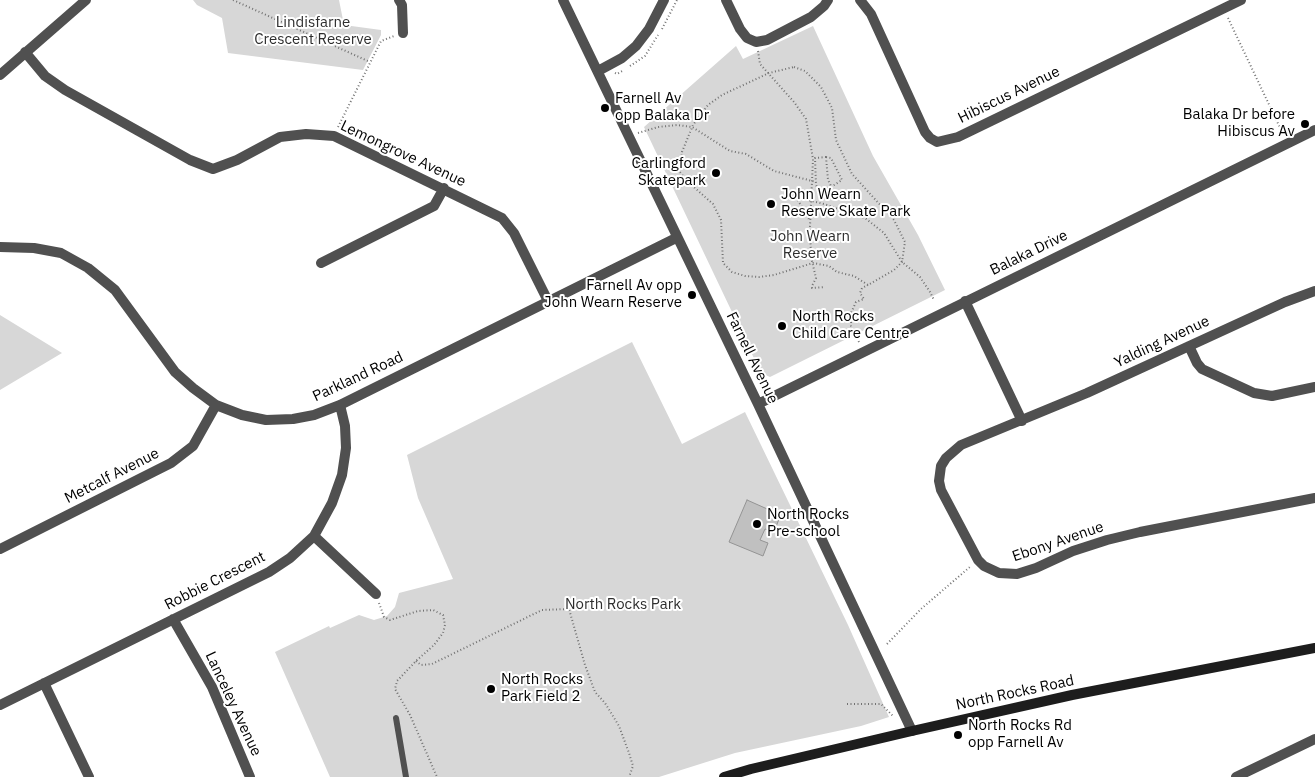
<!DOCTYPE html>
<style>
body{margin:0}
canvas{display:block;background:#fff}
</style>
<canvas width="1315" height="777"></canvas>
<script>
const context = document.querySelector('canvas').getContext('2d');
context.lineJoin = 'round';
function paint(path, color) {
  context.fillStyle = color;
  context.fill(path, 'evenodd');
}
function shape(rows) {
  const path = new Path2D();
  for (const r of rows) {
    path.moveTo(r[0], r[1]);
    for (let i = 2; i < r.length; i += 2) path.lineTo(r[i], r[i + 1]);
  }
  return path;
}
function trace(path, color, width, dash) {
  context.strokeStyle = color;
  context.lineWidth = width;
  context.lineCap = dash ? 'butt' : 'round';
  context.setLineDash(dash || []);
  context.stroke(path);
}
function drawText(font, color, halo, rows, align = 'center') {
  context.font = font + ' "IBM Plex Sans",sans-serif';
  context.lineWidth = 4;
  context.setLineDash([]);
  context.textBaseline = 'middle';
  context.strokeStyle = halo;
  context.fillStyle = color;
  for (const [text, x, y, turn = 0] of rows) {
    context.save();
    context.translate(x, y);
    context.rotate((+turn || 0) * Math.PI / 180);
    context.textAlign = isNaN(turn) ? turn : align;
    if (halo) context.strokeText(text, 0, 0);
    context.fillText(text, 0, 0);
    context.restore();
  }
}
paint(shape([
 [193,0,339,0,344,25,381,30,381,35,363,70,228,53,222,18,197,5],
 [813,26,873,156,918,235,945,290,770,377,761,373,644,127,736,46,743,59],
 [0,315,62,353,0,390],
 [632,342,682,444,745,412,848,625,889,717,861,726,735,753,659,777,330,777,275,652,329,626,330,628,359,615,374,620,387,616,395,607,399,593,453,579,418,498,407,455]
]), '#d7d7d7');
const building = shape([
 [747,500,774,512,772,516,779,519,774,532,765,529,760,540,768,543,763,556,729,542,747,500]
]);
paint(building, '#c0c0c0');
trace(building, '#949494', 1);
trace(shape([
 [233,0,370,62],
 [1228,18,1283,134],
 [662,29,677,0],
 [758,51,760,64,794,102,806,119,813,159,810,226,811,257,816,278,812,286,812,288,825,287],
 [630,66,645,56,658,35],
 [794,67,805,71,821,87,832,108,836,140,852,174,894,220,905,242,902,262,894,270,868,285,854,276,837,272,829,266,813,263,774,275,759,277,745,276,732,272,723,263,721,220,713,204,687,181,680,172,682,152,693,125,708,105,722,95,769,73,794,67],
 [615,73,617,74,624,70],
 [338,127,381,41,394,36],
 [638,133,658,127,677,125,692,127,730,151,746,154,774,171,816,182],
 [826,157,831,158,842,180,831,187,824,190,818,189,816,185,815,158,826,157],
 [826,157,828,180,831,186],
 [787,195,790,193,796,197,824,204,865,218,884,233,902,262,920,277,930,292,934,300],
 [796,197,810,221],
 [859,342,851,326,851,313,856,302,864,299,860,293,862,288,868,285],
 [379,603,384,617,390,620,418,611,433,610,443,615,445,625,443,633,434,645,416,661,397,681,395,689,410,715,437,777],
 [887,644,921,609,971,566],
 [416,661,421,665,432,664,542,610,569,609,585,665,595,692,605,703,619,726,629,753,633,766,629,777],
 [847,704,881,704,893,716]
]), '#727272', 2, [1, 2.5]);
trace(shape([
 [396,718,406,777]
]), '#505050', 6);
trace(shape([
 [399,0,402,5,403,33],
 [563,0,758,404,912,731],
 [726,0,740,29,747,38,756,42,767,40,811,17,824,6,828,0],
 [860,0,871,14,925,132,930,138,937,142,958,137,1241,0],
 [25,52,45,76,65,90,190,160,213,169,237,160,280,137,306,134,334,136,502,218,514,233,548,301],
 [598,71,622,58,636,46,649,29,664,0],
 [0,75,86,0],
 [0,247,34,248,61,253,88,268,115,290,175,372,193,388,216,405,242,415,266,420,293,419,314,415,340,405,676,238],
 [321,263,434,206,444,188],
 [1315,291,1285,302,1087,393,961,445,946,458,941,466,939,481,941,490,978,560,984,566,999,573,1017,574,1036,568,1073,551,1107,540,1140,532,1315,498],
 [965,301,1022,421],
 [1189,346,1197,363,1202,369,1254,393,1272,396,1315,387],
 [758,404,1315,130],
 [314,536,376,594],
 [0,549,171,463,193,446,216,405],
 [173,619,212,687,250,777],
 [44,683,89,777],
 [0,705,269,572,290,558,314,536,332,503,342,475,346,448,345,426,340,405],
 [1236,777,1315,739]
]), '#505050', 10);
trace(shape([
 [724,777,751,769,912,731,1072,695,1315,648]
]), '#1d1d1d', 10);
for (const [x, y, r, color] of [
 [605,108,5,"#000"],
 [1305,124,5,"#000"],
 [716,173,5,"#000"],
 [771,204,5,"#000"],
 [692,295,5,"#000"],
 [782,326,5,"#000"],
 [757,524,5,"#000"],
 [491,689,5,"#000"],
 [958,735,5,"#000"]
]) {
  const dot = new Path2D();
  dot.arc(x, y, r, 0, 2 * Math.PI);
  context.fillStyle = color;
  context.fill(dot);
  trace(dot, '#fff', 2);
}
drawText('15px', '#2e2e2e', '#fff', [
 ["Lindisfarne",313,23],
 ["Crescent Reserve",313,40],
 ["John Wearn",810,237],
 ["Reserve",810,254],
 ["North Rocks Park",623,605]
]);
drawText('15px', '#000', '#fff', [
 ["Hibiscus Avenue",1009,95,-26],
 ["Lemongrove Avenue",403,154,25],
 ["Balaka Drive",1029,253,-26],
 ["Yalding Avenue",1162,342,-25],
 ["Farnell Avenue",752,358,64],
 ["Parkland Road",358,377,-25],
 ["Metcalf Avenue",112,476,-27],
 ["Ebony Avenue",1058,542,-19],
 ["Robbie Crescent",215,581,-27],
 ["North Rocks Road",1015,693,-12],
 ["Lanceley Avenue",233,704,65]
]);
drawText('15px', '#000', '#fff', [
 ["Farnell Av",615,99],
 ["opp Balaka Dr",615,116],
 ["Balaka Dr before",1295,115,"right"],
 ["Hibiscus Av",1295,132,"right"],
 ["Carlingford",706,164,"right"],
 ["Skatepark",706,181,"right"],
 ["John Wearn",781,195],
 ["Reserve Skate Park",781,212],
 ["Farnell Av opp",682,286,"right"],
 ["John Wearn Reserve",682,303,"right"],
 ["North Rocks",792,317],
 ["Child Care Centre",792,334],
 ["North Rocks",767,515],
 ["Pre-school",767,532],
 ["North Rocks",501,680],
 ["Park Field 2",501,697],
 ["North Rocks Rd",968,726],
 ["opp Farnell Av",968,743]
], 'left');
</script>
